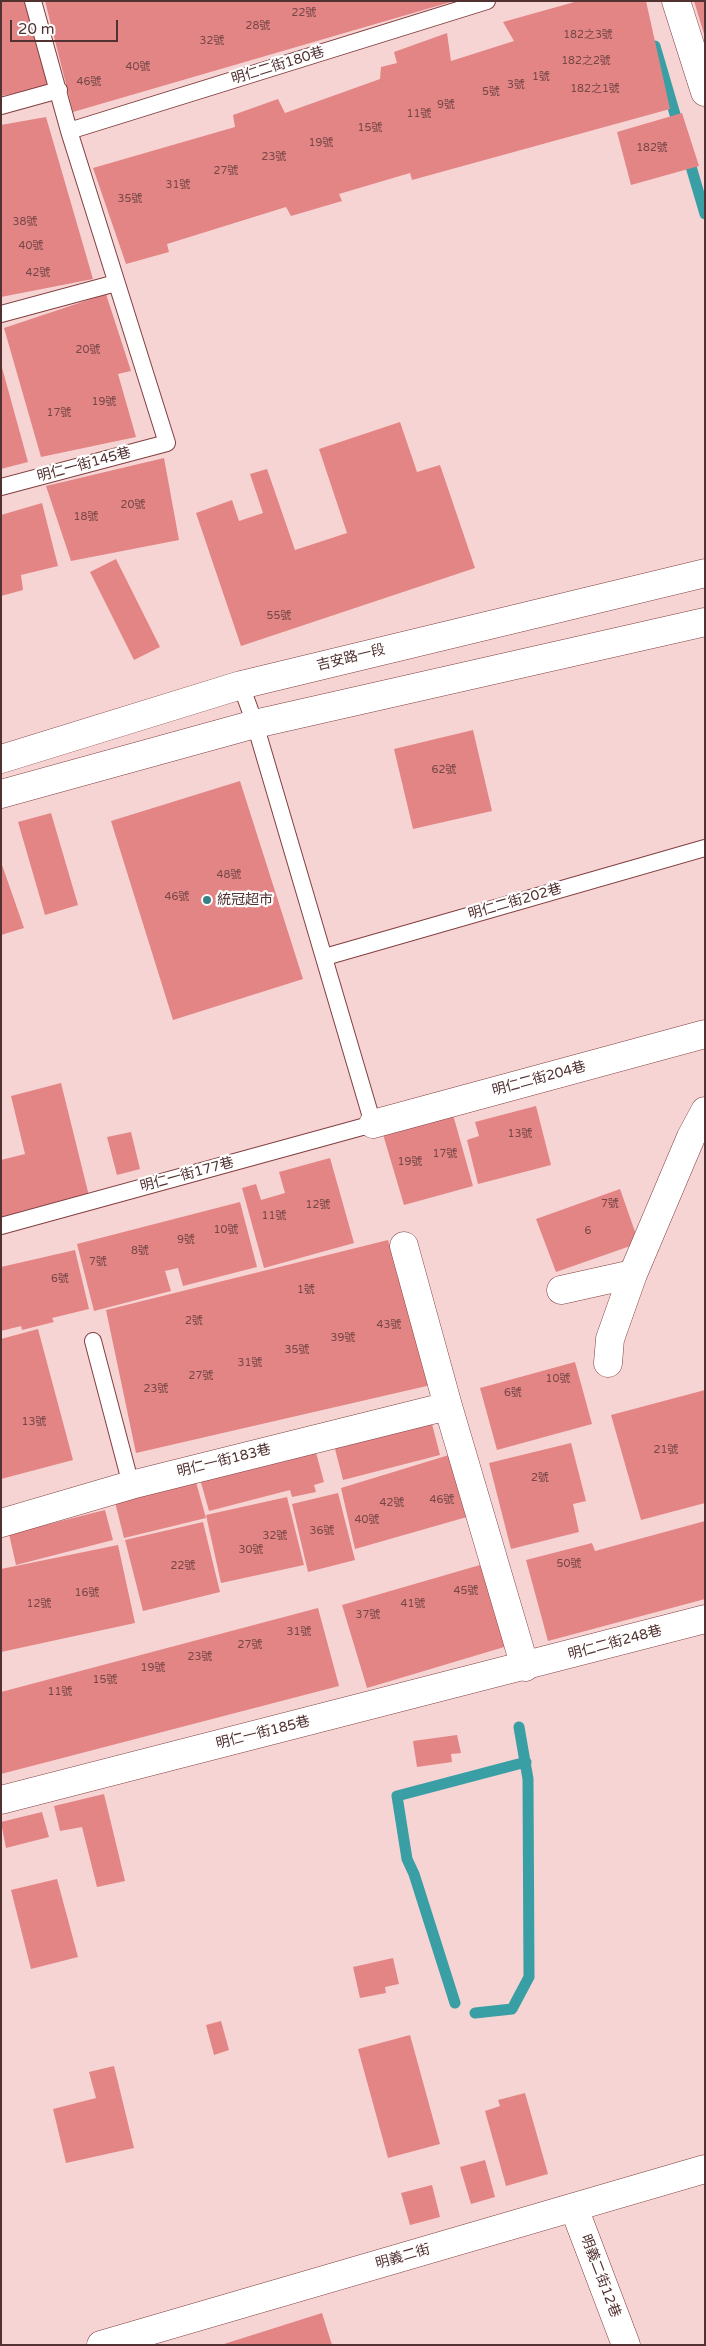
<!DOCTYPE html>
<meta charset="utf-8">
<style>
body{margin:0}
#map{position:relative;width:706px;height:2346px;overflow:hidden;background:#f6d4d3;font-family:"Varela Round",sans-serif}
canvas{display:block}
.frame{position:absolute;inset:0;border:2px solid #523131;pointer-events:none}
.scale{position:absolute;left:10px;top:20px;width:108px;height:22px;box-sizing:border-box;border:2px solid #523131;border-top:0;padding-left:6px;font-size:15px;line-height:18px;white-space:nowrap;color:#523131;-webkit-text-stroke:4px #fefefe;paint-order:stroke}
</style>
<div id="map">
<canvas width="706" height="2346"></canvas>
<div class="frame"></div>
<div class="scale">20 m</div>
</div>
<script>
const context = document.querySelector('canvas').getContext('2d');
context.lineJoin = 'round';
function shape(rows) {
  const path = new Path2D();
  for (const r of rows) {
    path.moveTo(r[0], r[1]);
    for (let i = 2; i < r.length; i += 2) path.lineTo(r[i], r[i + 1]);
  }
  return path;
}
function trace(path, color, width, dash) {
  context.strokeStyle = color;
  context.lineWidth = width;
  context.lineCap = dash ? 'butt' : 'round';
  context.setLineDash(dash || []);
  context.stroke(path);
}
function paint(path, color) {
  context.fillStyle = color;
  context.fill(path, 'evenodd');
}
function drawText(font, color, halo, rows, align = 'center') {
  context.font = font + ' "Varela Round","Noto Sans TC",sans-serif';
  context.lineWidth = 4.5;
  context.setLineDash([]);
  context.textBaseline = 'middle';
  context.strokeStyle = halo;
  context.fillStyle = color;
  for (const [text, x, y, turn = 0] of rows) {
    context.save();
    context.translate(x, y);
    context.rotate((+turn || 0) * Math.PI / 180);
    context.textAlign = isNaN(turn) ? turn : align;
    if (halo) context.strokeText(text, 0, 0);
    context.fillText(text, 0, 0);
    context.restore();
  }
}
trace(shape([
 [655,46,679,128],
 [687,153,705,214],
 [455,2003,414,1874,407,1859,397,1796,526,1762],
 [475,2013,512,2009,529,1977,528,1779,519,1727]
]), '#399fa5', 11);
paint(shape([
 [1,1,24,1,50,86,1,96],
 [45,1,451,1,451,2,73,112],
 [578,1,646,1,670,109,412,180,410,173,339,194,342,201,291,216,286,207,167,244,169,252,126,264,93,168,235,127,233,115,278,99,285,113,380,79,381,67,397,63,394,52,447,33,451,61,514,41,503,22],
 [694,1,705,1,705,34,704,34],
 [682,113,699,166,631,185,617,132],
 [46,117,93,279,1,297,1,125],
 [106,294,131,371,118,374,136,437,41,457,4,328],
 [1,364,28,462,1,469],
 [400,422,417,472,440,465,475,568,241,646,196,513,232,500,239,521,263,513,250,474,267,469,295,550,347,533,319,449],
 [164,458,179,540,71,561,46,486],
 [42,503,58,566,21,575,23,590,1,596,1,515],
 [116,559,160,647,134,660,90,572],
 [473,730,492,811,413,829,394,749],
 [240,781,303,979,173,1020,111,821],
 [51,813,78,905,45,915,18,822],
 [1,862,24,928,1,935],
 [61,1083,90,1200,1,1222,1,1160,25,1154,11,1096],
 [536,1106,551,1165,478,1184,467,1140,479,1136,475,1122],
 [452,1111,473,1186,404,1205,382,1131],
 [131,1132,140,1169,117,1175,107,1137],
 [330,1158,354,1243,264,1268,242,1188,256,1184,261,1200,285,1193,279,1172],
 [620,1189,639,1243,556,1272,536,1219],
 [240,1202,257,1267,183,1286,178,1268,165,1271,171,1291,94,1311,77,1244],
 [388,1240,431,1385,136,1453,106,1310],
 [75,1250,89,1309,52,1318,54,1322,22,1330,21,1326,1,1331,1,1267],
 [38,1329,73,1460,1,1479,1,1339],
 [575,1362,592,1424,497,1450,480,1388],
 [705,1390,705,1503,641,1520,611,1415],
 [431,1420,440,1455,343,1480,334,1445],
 [571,1443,586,1501,573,1504,579,1532,511,1549,489,1463],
 [315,1449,324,1482,314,1485,316,1492,292,1497,290,1490,209,1511,200,1479],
 [449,1455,467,1517,355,1549,341,1488],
 [196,1482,206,1518,124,1538,115,1502],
 [338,1493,355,1560,308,1572,292,1504],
 [287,1497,304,1565,221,1583,206,1515],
 [105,1510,113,1540,16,1565,9,1534],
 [705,1521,705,1599,548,1641,526,1560,592,1543,595,1551],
 [203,1522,220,1592,143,1611,125,1540],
 [118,1545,135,1623,1,1652,1,1569],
 [487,1563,511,1645,367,1688,342,1605],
 [318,1608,339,1686,1,1774,1,1692],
 [457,1735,461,1753,451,1754,452,1762,417,1767,413,1741],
 [104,1794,125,1881,97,1887,82,1827,60,1831,54,1806],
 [42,1812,49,1837,6,1848,1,1822],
 [57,1879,78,1957,31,1969,11,1890],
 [393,1958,399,1984,385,1987,386,1993,360,1998,353,1967],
 [221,2021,229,2050,214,2055,206,2025],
 [410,2035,440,2144,388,2158,358,2049],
 [114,2066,134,2148,66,2163,53,2109,96,2098,89,2072],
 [525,2093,548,2174,506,2186,485,2111,500,2106,498,2100],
 [485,2160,495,2197,471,2204,460,2167],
 [432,2185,440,2217,410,2225,401,2193],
 [322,2313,332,2345,224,2345,224,2344]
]), '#e38585');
const service = shape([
 [1,106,59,90],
 [69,131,487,1],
 [1,314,116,283],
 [1,487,167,443,69,131,33,1],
 [325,957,705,848],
 [1,1226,373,1124,255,724,241,685],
 [93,1341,131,1485]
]);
const minor = shape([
 [676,1,705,92],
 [373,1124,705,1034],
 [404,1246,448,1406,525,1667],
 [561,1290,633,1274],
 [608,1363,610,1339,633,1274,691,1137,705,1111],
 [1,1523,131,1485,448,1406],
 [1,1800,705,1619],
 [574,2208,626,2345],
 [101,2345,705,2169]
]);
const tertiary = shape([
 [1,759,241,685,705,573],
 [1,794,255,724,705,622]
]);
trace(service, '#823e3f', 18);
trace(minor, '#823e3f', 29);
trace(tertiary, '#823e3f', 29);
trace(service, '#fff', 16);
trace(minor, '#fff', 28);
trace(tertiary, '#fff', 28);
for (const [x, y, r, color] of [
 [207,900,5,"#378084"]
]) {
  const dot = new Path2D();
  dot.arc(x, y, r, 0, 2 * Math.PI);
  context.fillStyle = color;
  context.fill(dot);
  trace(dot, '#fefefe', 2);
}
drawText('11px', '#764646', null, [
 ["22號",304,13],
 ["28號",258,26],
 ["182之3號",588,35],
 ["32號",212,41],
 ["182之2號",586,61],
 ["40號",138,67],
 ["1號",541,77],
 ["46號",89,82],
 ["3號",516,85],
 ["182之1號",595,89],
 ["5號",491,92],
 ["9號",446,105],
 ["11號",419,114],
 ["15號",370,128],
 ["19號",321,143],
 ["182號",652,148],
 ["23號",274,157],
 ["27號",226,171],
 ["31號",178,185],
 ["35號",130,199],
 ["38號",25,222],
 ["40號",31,246],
 ["42號",38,273],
 ["20號",88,350],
 ["19號",104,402],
 ["17號",59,413],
 ["20號",133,505],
 ["18號",86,517],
 ["55號",279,616],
 ["62號",444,770],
 ["48號",229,875],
 ["46號",177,897],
 ["13號",520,1134],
 ["17號",445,1154],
 ["19號",410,1162],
 ["7號",610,1204],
 ["12號",318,1205],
 ["11號",274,1216],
 ["10號",226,1230],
 ["6",588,1231],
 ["9號",186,1240],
 ["8號",140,1251],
 ["7號",98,1262],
 ["6號",60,1279],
 ["1號",306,1290],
 ["2號",194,1321],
 ["43號",389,1325],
 ["39號",343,1338],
 ["35號",297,1350],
 ["31號",250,1363],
 ["27號",201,1376],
 ["10號",558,1379],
 ["23號",156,1389],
 ["6號",513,1393],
 ["13號",34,1422],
 ["21號",666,1450],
 ["2號",540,1478],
 ["46號",442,1500],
 ["42號",392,1503],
 ["40號",367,1520],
 ["36號",322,1531],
 ["32號",275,1536],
 ["30號",251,1550],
 ["50號",569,1564],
 ["22號",183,1566],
 ["45號",466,1591],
 ["16號",87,1593],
 ["12號",39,1604],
 ["41號",413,1604],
 ["37號",368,1615],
 ["31號",299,1632],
 ["27號",250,1645],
 ["23號",200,1657],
 ["19號",153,1668],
 ["15號",105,1680],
 ["11號",60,1692]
]);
drawText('14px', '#523131', '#fefefe', [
 ["明仁二街180巷",278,66,-17],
 ["明仁一街145巷",84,465,-15],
 ["吉安路一段",351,658,-14],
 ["明仁二街202巷",515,902,-16],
 ["明仁二街204巷",539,1079,-15],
 ["明仁一街177巷",187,1175,-15],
 ["明仁一街183巷",224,1461,-14],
 ["明仁二街248巷",615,1643,-15],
 ["明仁一街185巷",263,1733,-14],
 ["明義二街",403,2257,-16],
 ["明義二街12巷",600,2276,69]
]);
drawText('14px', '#523131', '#fefefe', [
 ["統冠超市",217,900]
], 'left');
</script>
